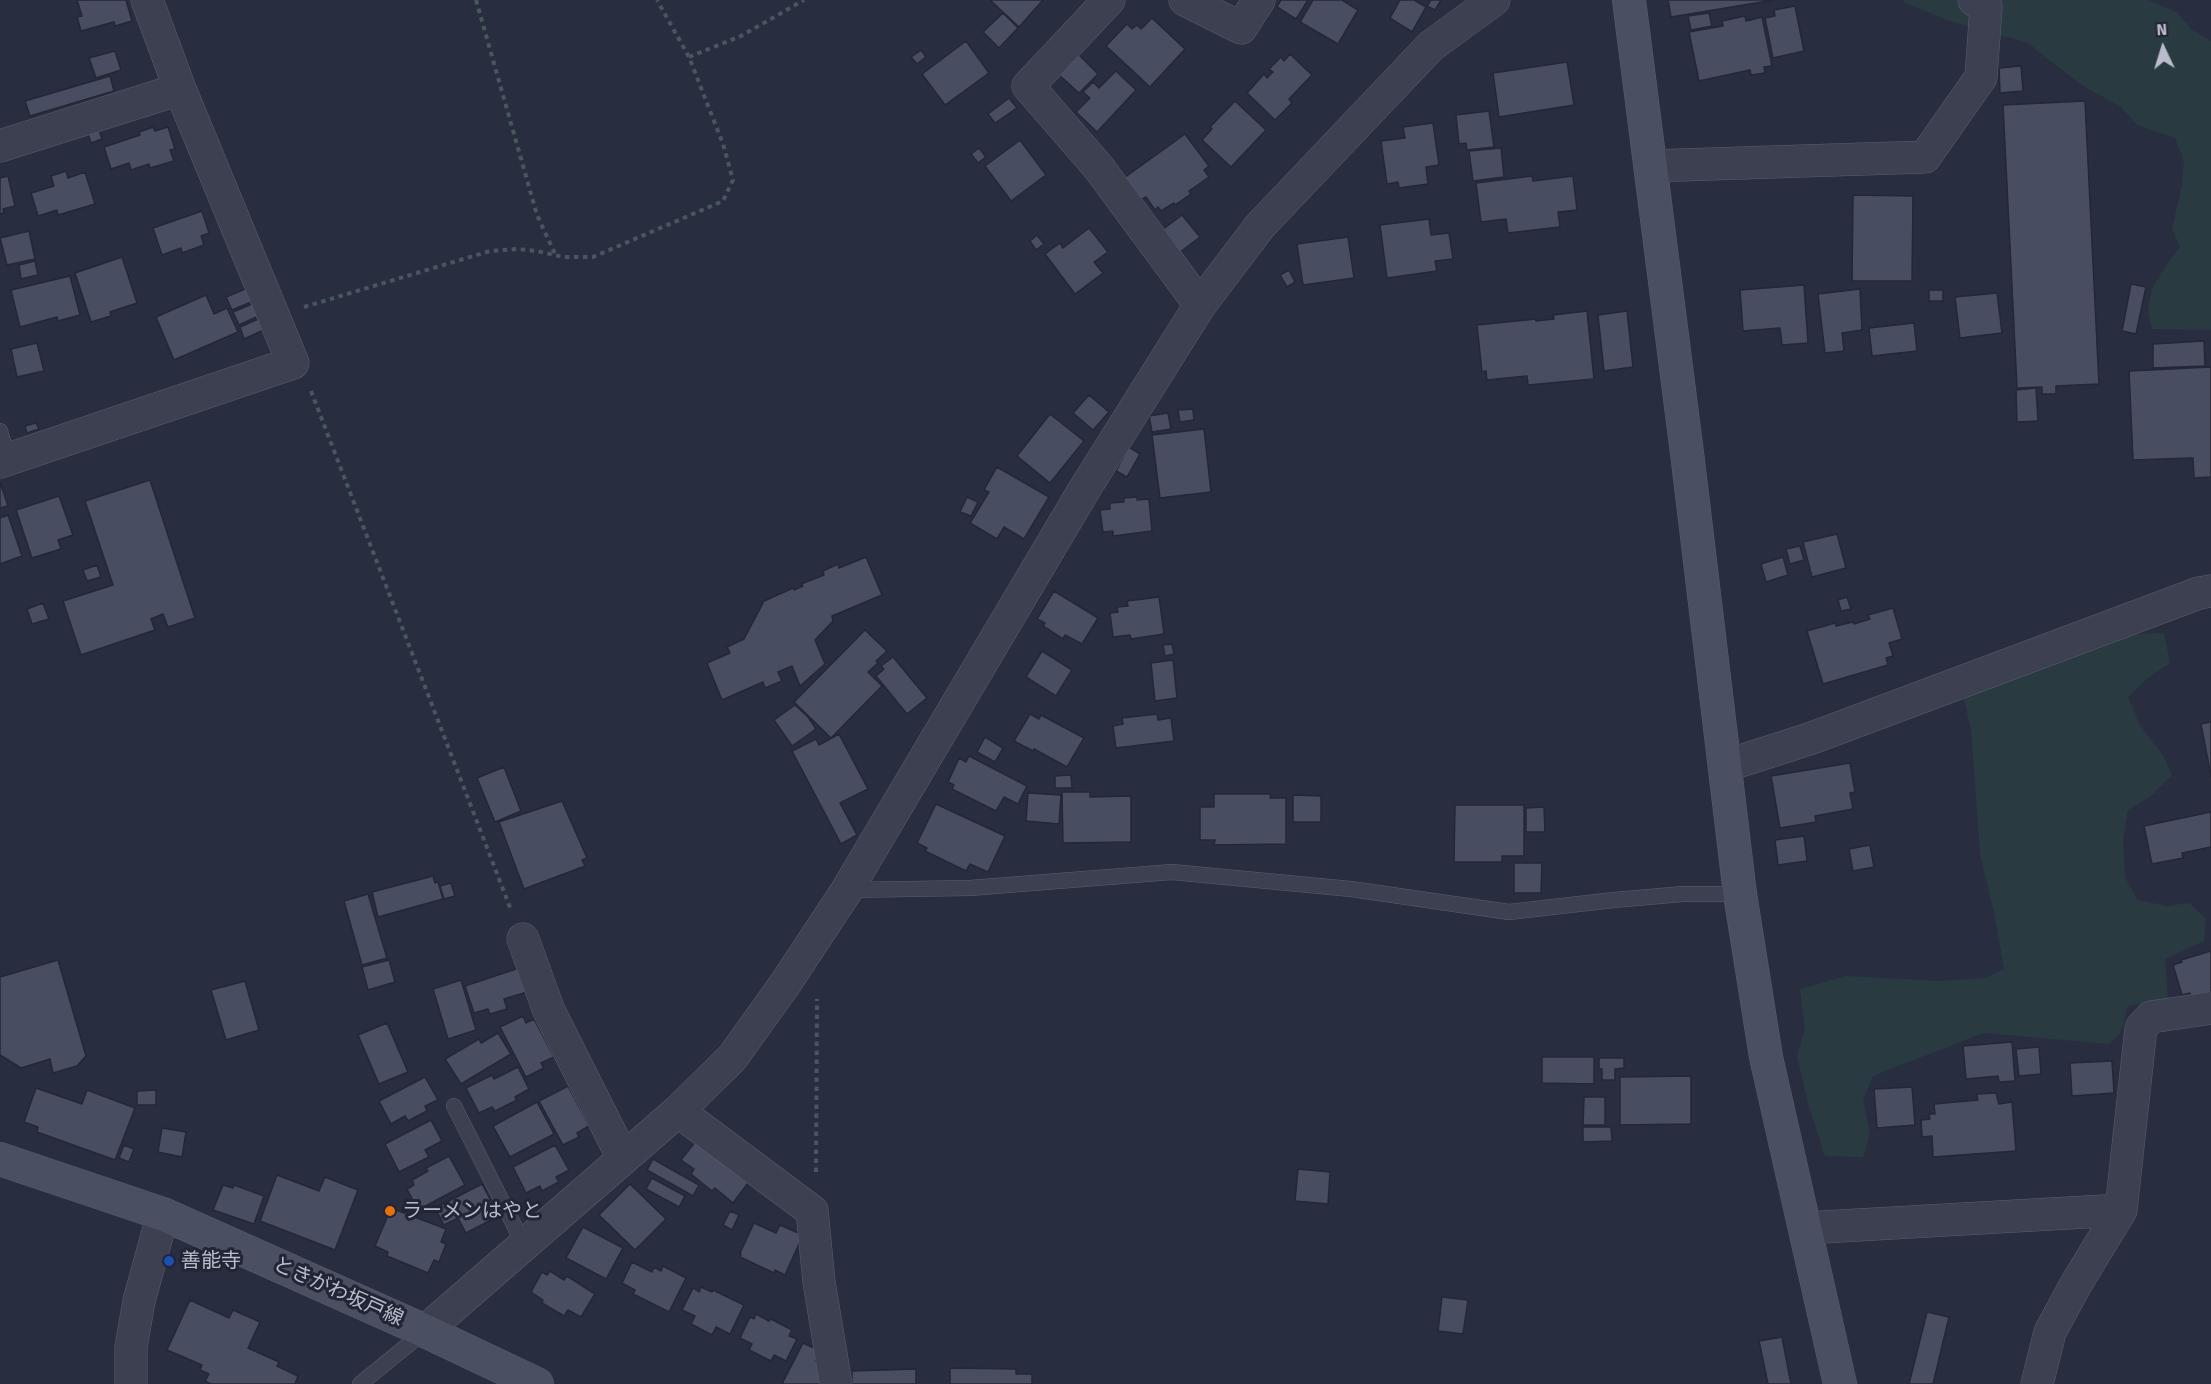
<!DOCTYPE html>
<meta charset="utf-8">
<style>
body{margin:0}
#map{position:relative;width:2211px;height:1384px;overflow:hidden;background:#282e40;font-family:"Fira Sans",sans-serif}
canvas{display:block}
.north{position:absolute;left:2133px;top:18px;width:60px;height:60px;-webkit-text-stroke:4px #212535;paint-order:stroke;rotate:356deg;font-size:16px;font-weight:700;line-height:24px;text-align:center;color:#b9bcca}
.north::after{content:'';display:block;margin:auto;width:21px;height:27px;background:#b9bcca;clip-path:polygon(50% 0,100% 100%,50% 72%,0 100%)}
</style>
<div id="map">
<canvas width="2211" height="1384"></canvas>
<div class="north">N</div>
</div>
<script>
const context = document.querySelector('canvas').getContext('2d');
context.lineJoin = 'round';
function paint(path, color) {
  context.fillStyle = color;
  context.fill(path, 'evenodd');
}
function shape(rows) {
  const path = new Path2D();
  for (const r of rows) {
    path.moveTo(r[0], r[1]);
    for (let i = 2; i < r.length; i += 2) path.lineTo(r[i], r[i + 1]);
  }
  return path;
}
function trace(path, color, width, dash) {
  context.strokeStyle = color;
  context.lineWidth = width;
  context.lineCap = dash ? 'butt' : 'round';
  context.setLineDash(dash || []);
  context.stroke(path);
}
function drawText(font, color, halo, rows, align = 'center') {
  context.font = font + ' "Fira Sans","Noto Sans JP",sans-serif';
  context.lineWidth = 6;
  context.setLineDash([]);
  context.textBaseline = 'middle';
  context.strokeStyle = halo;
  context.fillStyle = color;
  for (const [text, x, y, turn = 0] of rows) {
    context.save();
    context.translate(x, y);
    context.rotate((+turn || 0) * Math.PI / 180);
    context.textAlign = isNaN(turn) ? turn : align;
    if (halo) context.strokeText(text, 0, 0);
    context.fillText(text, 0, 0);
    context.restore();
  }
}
paint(shape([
 [1903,0,2148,0,2177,12,2192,30,2211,41,2211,330,2152,329,2148,310,2152,289,2168,262,2180,247,2172,228,2182,185,2184,160,2175,138,2137,125,2121,107,2080,84,2028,43,1946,20,1904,2],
 [2164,633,2170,663,2148,678,2128,697,2140,725,2164,757,2172,775,2151,796,2128,810,2123,840,2125,877,2137,900,2167,906,2189,903,2206,919,2204,941,2165,959,2168,998,2128,1006,2121,1032,2109,1044,1983,1033,1873,1076,1863,1100,1870,1133,1863,1157,1825,1156,1809,1107,1797,1057,1805,1028,1800,989,1846,976,1940,981,1985,978,2004,969,1995,917,1980,854,1971,730,1964,699,1974,688,2098,649,2133,634]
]), '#2a3a41');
const building = shape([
 [77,0,126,0,132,21,115,26,114,22,81,31,77,17,82,16,77,0],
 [990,0,1043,0,1019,27,990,0],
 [1281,0,1308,0,1296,19,1277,7,1281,0],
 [1313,0,1342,0,1358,10,1338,44,1300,22,1313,0],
 [1400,0,1414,0,1426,7,1412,32,1390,18,1400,0],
 [1431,0,1441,0,1435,10,1427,6,1431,0],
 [1668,0,1774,0,1671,17,1668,0],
 [1795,6,1804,51,1773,58,1765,18,1775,16,1774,10,1795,6],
 [1003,13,1018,28,999,48,983,32,1003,13],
 [1709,13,1712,26,1691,30,1688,16,1709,13],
 [1745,16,1746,21,1762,17,1772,66,1764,67,1765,73,1751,75,1750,70,1699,81,1689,32,1723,26,1722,21,1745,16],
 [1152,18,1185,49,1150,87,1106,46,1127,24,1132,29,1137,25,1141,29,1152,18],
 [966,41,989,73,945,105,922,74,966,41],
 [921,50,926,57,917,64,911,57,921,50],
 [115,51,121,70,96,78,89,58,115,51],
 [1078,54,1098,74,1079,93,1058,74,1078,54],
 [1290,54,1312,75,1289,99,1292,103,1275,120,1247,93,1264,74,1267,78,1273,72,1269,69,1281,57,1284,61,1290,54],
 [1567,62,1574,105,1499,117,1493,73,1567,62],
 [2021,66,2023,91,2000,93,1999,68,2021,66],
 [1116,71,1136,90,1097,132,1076,112,1090,98,1083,92,1093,82,1099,88,1116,71],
 [110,76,114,91,30,116,25,101,110,76],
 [1009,98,1017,108,995,123,988,114,1009,98],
 [1235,101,1266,130,1231,167,1202,140,1212,129,1210,127,1235,101],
 [2085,101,2099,384,2056,386,2056,394,2042,394,2042,387,2017,388,2003,105,2085,101],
 [1489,111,1494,147,1467,150,1466,143,1459,144,1456,115,1489,111],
 [1433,123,1439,165,1426,167,1428,184,1399,188,1398,182,1387,184,1381,141,1405,138,1403,127,1433,123],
 [153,127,155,131,168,127,175,149,170,150,174,161,150,168,149,164,131,170,129,163,111,169,104,147,140,135,139,132,153,127],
 [99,130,102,139,91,143,88,134,99,130],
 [1185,134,1209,166,1204,170,1209,177,1189,191,1191,194,1175,205,1174,203,1161,211,1158,207,1155,210,1146,197,1141,200,1124,178,1185,134],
 [1020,140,1046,175,1011,201,985,166,1020,140],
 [979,148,986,157,978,163,971,154,979,148],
 [1501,148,1504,177,1473,181,1469,151,1501,148],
 [66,171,68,178,85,172,95,204,58,215,57,210,38,216,31,193,54,186,51,176,66,171],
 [8,176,15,206,3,209,4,213,0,214,0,178,8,176],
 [1532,176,1533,181,1573,176,1577,210,1558,212,1560,227,1508,233,1506,219,1481,222,1476,183,1532,176],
 [1853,195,1913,196,1912,281,1852,281,1853,195],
 [202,211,209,233,201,236,204,245,182,253,181,248,162,255,153,228,202,211],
 [1182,215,1200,237,1179,253,1162,230,1182,215],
 [1429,219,1431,235,1449,233,1453,259,1435,261,1437,271,1387,278,1380,225,1429,219],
 [1089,228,1108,252,1094,262,1103,273,1075,294,1045,254,1060,243,1063,248,1089,228],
 [29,231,35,259,7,265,0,238,29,231],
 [1037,235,1044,244,1036,250,1030,241,1037,235],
 [1348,237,1354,278,1303,285,1297,244,1348,237],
 [122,257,137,303,110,312,111,316,91,322,75,273,122,257],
 [35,261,38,275,21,279,19,265,35,261],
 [1289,270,1295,282,1287,287,1280,275,1289,270],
 [70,276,80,315,58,321,57,317,20,327,11,290,70,276],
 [2131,284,2146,287,2136,334,2122,331,2131,284],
 [1804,285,1808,343,1782,345,1780,328,1743,331,1740,290,1804,285],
 [250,287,256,300,232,310,226,297,250,287],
 [1860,289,1862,330,1842,333,1844,351,1825,353,1818,294,1860,289],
 [1929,290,1943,290,1943,301,1929,301,1929,290],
 [1997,293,2002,333,1960,338,1955,297,1997,293],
 [206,295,214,314,227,308,238,332,174,360,156,317,206,295],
 [257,302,263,314,239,325,233,312,257,302],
 [1587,311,1594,379,1528,385,1527,376,1487,380,1486,371,1482,372,1477,325,1536,319,1536,321,1554,319,1553,315,1587,311],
 [1627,311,1633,367,1604,371,1598,315,1627,311],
 [263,317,268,328,244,339,240,327,263,317],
 [1914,323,1917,351,1872,356,1869,328,1914,323],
 [2204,341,2205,366,2153,368,2153,344,2204,341],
 [37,343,44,371,17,377,11,349,37,343],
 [2211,367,2211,477,2194,478,2193,458,2133,460,2129,371,2211,367],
 [2036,388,2038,421,2017,422,2016,390,2036,388],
 [1089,395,1109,412,1093,430,1073,413,1089,395],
 [1193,409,1194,420,1180,422,1178,410,1193,409],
 [1168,413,1171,429,1152,432,1149,416,1168,413],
 [1050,414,1084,441,1050,483,1017,456,1050,414],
 [36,423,39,429,27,433,25,426,36,423],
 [1204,429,1211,492,1160,498,1152,435,1204,429],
 [1129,447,1140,454,1127,477,1116,471,1129,447],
 [997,467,1049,497,1024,539,1004,527,997,539,970,523,989,492,984,490,997,467],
 [150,480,195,618,168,627,163,614,151,619,155,630,81,655,63,601,113,585,85,501,150,480],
 [0,482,8,506,0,508,0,482],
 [59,496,73,535,58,540,61,549,32,558,16,510,59,496],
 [967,497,978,502,971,516,960,512,967,497],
 [1137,497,1137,500,1149,499,1152,531,1113,536,1113,531,1103,532,1100,510,1110,509,1110,503,1124,502,1124,498,1137,497],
 [8,515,22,556,0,564,0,518,8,515],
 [1837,534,1846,568,1812,577,1803,542,1837,534],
 [1800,546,1804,560,1790,564,1786,549,1800,546],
 [866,557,882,595,832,616,833,621,815,640,825,664,800,686,792,666,778,672,782,681,765,688,763,682,722,700,707,663,730,653,727,647,744,639,763,603,762,602,793,588,794,590,803,586,801,584,824,575,823,571,838,564,839,568,866,557],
 [1783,557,1788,575,1766,582,1761,564,1783,557],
 [97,565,101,577,87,581,83,570,97,565],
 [1054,591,1098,618,1082,644,1065,635,1063,639,1043,626,1045,623,1037,619,1054,591],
 [1159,597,1164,634,1131,639,1130,635,1113,637,1110,613,1118,612,1117,607,1128,606,1127,601,1159,597],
 [1847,597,1851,609,1841,611,1838,600,1847,597],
 [43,603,49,619,32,624,27,609,43,603],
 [1893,608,1902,639,1889,643,1893,656,1886,658,1888,665,1823,684,1807,631,1835,623,1836,626,1853,622,1854,624,1870,619,1868,615,1893,608],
 [865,630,887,651,876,661,878,663,868,672,882,686,831,738,794,702,865,630],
 [1172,644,1174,654,1165,656,1163,645,1172,644],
 [1042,651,1072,670,1056,696,1026,677,1042,651],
 [893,657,927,698,907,714,876,676,884,669,881,666,893,657],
 [1173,660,1177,698,1155,701,1151,663,1173,660],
 [795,705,808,717,816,729,792,746,774,720,795,705],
 [1030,714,1039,719,1041,715,1084,738,1067,767,1034,749,1033,751,1014,741,1030,714],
 [1157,714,1158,720,1171,718,1174,741,1116,748,1113,726,1123,724,1122,718,1157,714],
 [2211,722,2211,776,2201,724,2211,722],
 [839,734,868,789,840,803,857,835,841,844,792,751,816,739,819,745,839,734],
 [985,737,1003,748,995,762,977,752,985,737],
 [969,756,1027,786,1018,804,1004,797,996,811,952,789,954,785,948,782,959,758,966,762,969,756],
 [1850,763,1855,792,1850,793,1853,809,1815,816,1816,822,1780,828,1771,776,1850,763],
 [504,767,521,811,495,822,477,778,504,767],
 [1071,775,1072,788,1055,788,1055,776,1071,775],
 [1062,792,1090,792,1090,797,1131,796,1131,842,1063,843,1062,792],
 [1028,793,1061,795,1059,824,1026,821,1028,793],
 [1214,794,1271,794,1270,798,1286,798,1286,844,1214,845,1215,840,1200,840,1200,807,1214,807,1214,794],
 [1293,795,1321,796,1321,822,1293,822,1293,795],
 [562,801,587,858,582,860,585,866,524,889,499,822,562,801],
 [936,804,1005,836,988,872,970,864,966,871,925,851,927,848,917,843,936,804],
 [1455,805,1524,805,1524,856,1502,856,1502,862,1454,862,1455,805],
 [1544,807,1545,832,1526,832,1526,808,1544,807],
 [2211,812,2211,847,2182,853,2183,858,2152,864,2144,826,2211,812],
 [1804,836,1807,861,1778,865,1775,840,1804,836],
 [1870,845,1874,867,1853,871,1849,849,1870,845],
 [1514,863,1542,863,1541,893,1514,893,1514,863],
 [433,876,435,883,438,882,443,899,378,917,372,892,433,876],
 [451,883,455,896,444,899,440,886,451,883],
 [368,894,387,958,362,965,344,901,368,894],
 [2211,951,2211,992,2192,998,2190,993,2182,995,2173,965,2182,962,2181,960,2211,951],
 [58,960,86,1056,77,1066,53,1073,50,1059,21,1068,0,1055,0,977,58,960],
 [389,960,395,982,368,990,362,967,389,960],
 [519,968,527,992,504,999,507,1009,490,1014,488,1009,474,1013,465,986,519,968],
 [461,980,476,1030,448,1039,433,989,461,980],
 [245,981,259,1030,226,1040,211,990,245,981],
 [523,1016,526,1023,534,1019,554,1057,541,1063,544,1068,526,1077,500,1027,523,1016],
 [387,1023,408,1072,379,1084,358,1035,387,1023],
 [498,1033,511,1054,461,1084,445,1059,479,1039,481,1043,498,1033],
 [2012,1042,2015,1081,1999,1082,1998,1076,1966,1079,1963,1046,2012,1042],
 [2039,1047,2041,1074,2019,1076,2016,1049,2039,1047],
 [1542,1057,1594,1057,1594,1084,1542,1083,1542,1057],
 [1599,1058,1624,1058,1624,1068,1615,1069,1615,1080,1602,1080,1602,1069,1599,1069,1599,1058],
 [2112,1061,2114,1093,2072,1096,2070,1063,2112,1061],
 [518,1067,529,1089,515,1097,517,1100,495,1111,492,1107,479,1113,466,1088,492,1075,494,1079,518,1067],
 [1691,1076,1691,1124,1620,1125,1620,1077,1691,1076],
 [425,1077,438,1100,425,1106,427,1111,408,1121,405,1116,391,1124,379,1101,425,1077],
 [568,1086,589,1126,577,1133,579,1137,563,1145,539,1101,568,1086],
 [1912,1087,1915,1125,1877,1128,1874,1089,1912,1087],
 [36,1088,82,1104,87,1090,135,1108,115,1160,37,1132,38,1127,24,1122,36,1088],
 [156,1090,156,1105,137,1105,137,1091,156,1090],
 [1996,1093,1999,1104,2012,1102,2016,1151,1933,1157,1932,1136,1922,1137,1921,1120,1930,1119,1929,1114,1935,1114,1934,1104,1978,1100,1977,1094,1996,1093],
 [1584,1097,1605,1097,1605,1125,1583,1125,1584,1097],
 [537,1102,554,1134,510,1157,493,1126,537,1102],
 [431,1120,442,1141,425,1150,429,1157,399,1172,385,1144,431,1120],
 [1583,1127,1611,1127,1612,1141,1583,1142,1583,1127],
 [162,1128,186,1132,182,1157,158,1152,162,1128],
 [695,1142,748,1183,733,1203,715,1188,712,1191,691,1174,694,1169,681,1160,695,1142],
 [124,1145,134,1149,129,1162,119,1158,124,1145],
 [555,1145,569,1170,556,1177,559,1182,542,1191,540,1186,526,1193,513,1167,555,1145],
 [449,1156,465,1185,418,1210,407,1189,414,1185,412,1180,428,1171,426,1168,449,1156],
 [653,1159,699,1185,693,1196,647,1170,653,1159],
 [1298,1169,1330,1172,1328,1204,1295,1201,1298,1169],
 [277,1175,319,1191,325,1177,358,1190,335,1250,260,1221,277,1175],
 [652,1178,685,1196,679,1207,646,1189,652,1178],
 [482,1184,499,1216,466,1233,458,1218,444,1225,435,1208,482,1184],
 [630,1184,666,1219,635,1250,599,1215,630,1184],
 [223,1185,233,1188,234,1185,264,1196,254,1224,213,1210,223,1185],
 [391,1208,446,1229,441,1242,446,1244,439,1262,434,1260,428,1273,387,1256,388,1252,375,1246,391,1208],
 [730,1211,739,1215,732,1230,723,1225,730,1211],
 [754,1223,776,1233,780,1225,803,1235,785,1275,775,1270,774,1273,740,1257,741,1254,740,1253,754,1223],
 [583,1227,623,1248,606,1279,566,1258,583,1227],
 [632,1262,652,1272,654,1267,661,1271,663,1266,686,1278,669,1312,633,1294,635,1290,622,1283,632,1262],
 [550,1271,564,1280,567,1276,595,1294,581,1317,568,1310,564,1316,542,1303,543,1300,531,1292,542,1272,547,1275,550,1271],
 [701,1287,712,1292,713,1290,744,1305,730,1334,716,1327,712,1335,691,1324,695,1316,682,1310,693,1288,699,1292,701,1287],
 [1442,1297,1468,1300,1463,1334,1438,1331,1442,1297],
 [190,1300,229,1318,233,1310,260,1322,248,1348,279,1362,277,1366,298,1376,295,1384,211,1384,205,1381,209,1374,200,1370,202,1365,167,1350,190,1300],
 [1927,1312,1949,1317,1933,1384,1909,1384,1927,1312],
 [756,1314,769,1321,771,1319,792,1330,789,1336,797,1339,786,1361,774,1355,771,1361,749,1350,752,1344,740,1338,750,1317,754,1319,756,1314],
 [1782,1337,1791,1384,1768,1384,1759,1341,1782,1337],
 [803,1343,820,1351,815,1361,823,1364,826,1384,782,1384,803,1343],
 [950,1368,1016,1369,1016,1374,1032,1374,1032,1384,950,1384,950,1368],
 [916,1369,916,1384,852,1384,852,1371,916,1369]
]);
paint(building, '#484d61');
trace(building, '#232737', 1.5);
const lane = shape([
 [0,431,8,459],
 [847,890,970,888,1172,872,1351,889,1509,912,1614,900,1683,894,1740,894],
 [454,1106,524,1245],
 [360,1384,425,1331]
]);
const street = shape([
 [1109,0,1028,86,1099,168,1200,305],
 [1185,0,1241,28,1259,0],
 [0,146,180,89],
 [1650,166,1925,157,1981,77,1986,7,1974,0],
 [0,462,293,363,180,89,147,0],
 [1725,766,1812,738,2199,593,2211,591],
 [523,939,549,1011,623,1158],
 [678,1111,812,1211,819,1282,836,1384],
 [1805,1228,2121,1210],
 [425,1331,678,1111,732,1058,785,984,847,890,1084,490,1200,305,1260,226,1431,46,1494,0],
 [131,1384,131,1347,139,1301,163,1214],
 [2037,1384,2050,1332,2076,1284,2121,1210,2141,1028,2151,1017,2211,1008]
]);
const secondary = shape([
 [1629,0,1687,453,1740,894,1766,1057,1840,1384],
 [0,1159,163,1214,425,1331,537,1384]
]);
trace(lane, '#5a5e6d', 16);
trace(street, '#5a5e6d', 33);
trace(secondary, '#5a5e6d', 34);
trace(shape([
 [476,0,537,215,555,254],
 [689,57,741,36,804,0],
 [304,307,490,251,517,249,537,251,563,257,593,257,723,201,733,180,723,144,689,57,657,0],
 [311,391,511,910],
 [816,1172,817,999]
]), '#48575e', 4, [4.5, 4.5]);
trace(lane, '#3c4050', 15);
trace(street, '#3c4050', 32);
trace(secondary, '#4a4f62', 33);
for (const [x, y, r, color] of [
 [390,1211,6,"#e8710a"],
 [169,1261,6,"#1a4fb4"]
]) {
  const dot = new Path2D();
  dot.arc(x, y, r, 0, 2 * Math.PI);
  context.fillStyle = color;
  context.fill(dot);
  trace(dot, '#212535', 2);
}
drawText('20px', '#b9bcca', '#212535', [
 ["ラーメンはやと",402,1211],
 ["善能寺",181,1261]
], 'left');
drawText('20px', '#b9bcca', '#212535', [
 ["ときがわ坂戸線",338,1292,24]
]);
</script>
